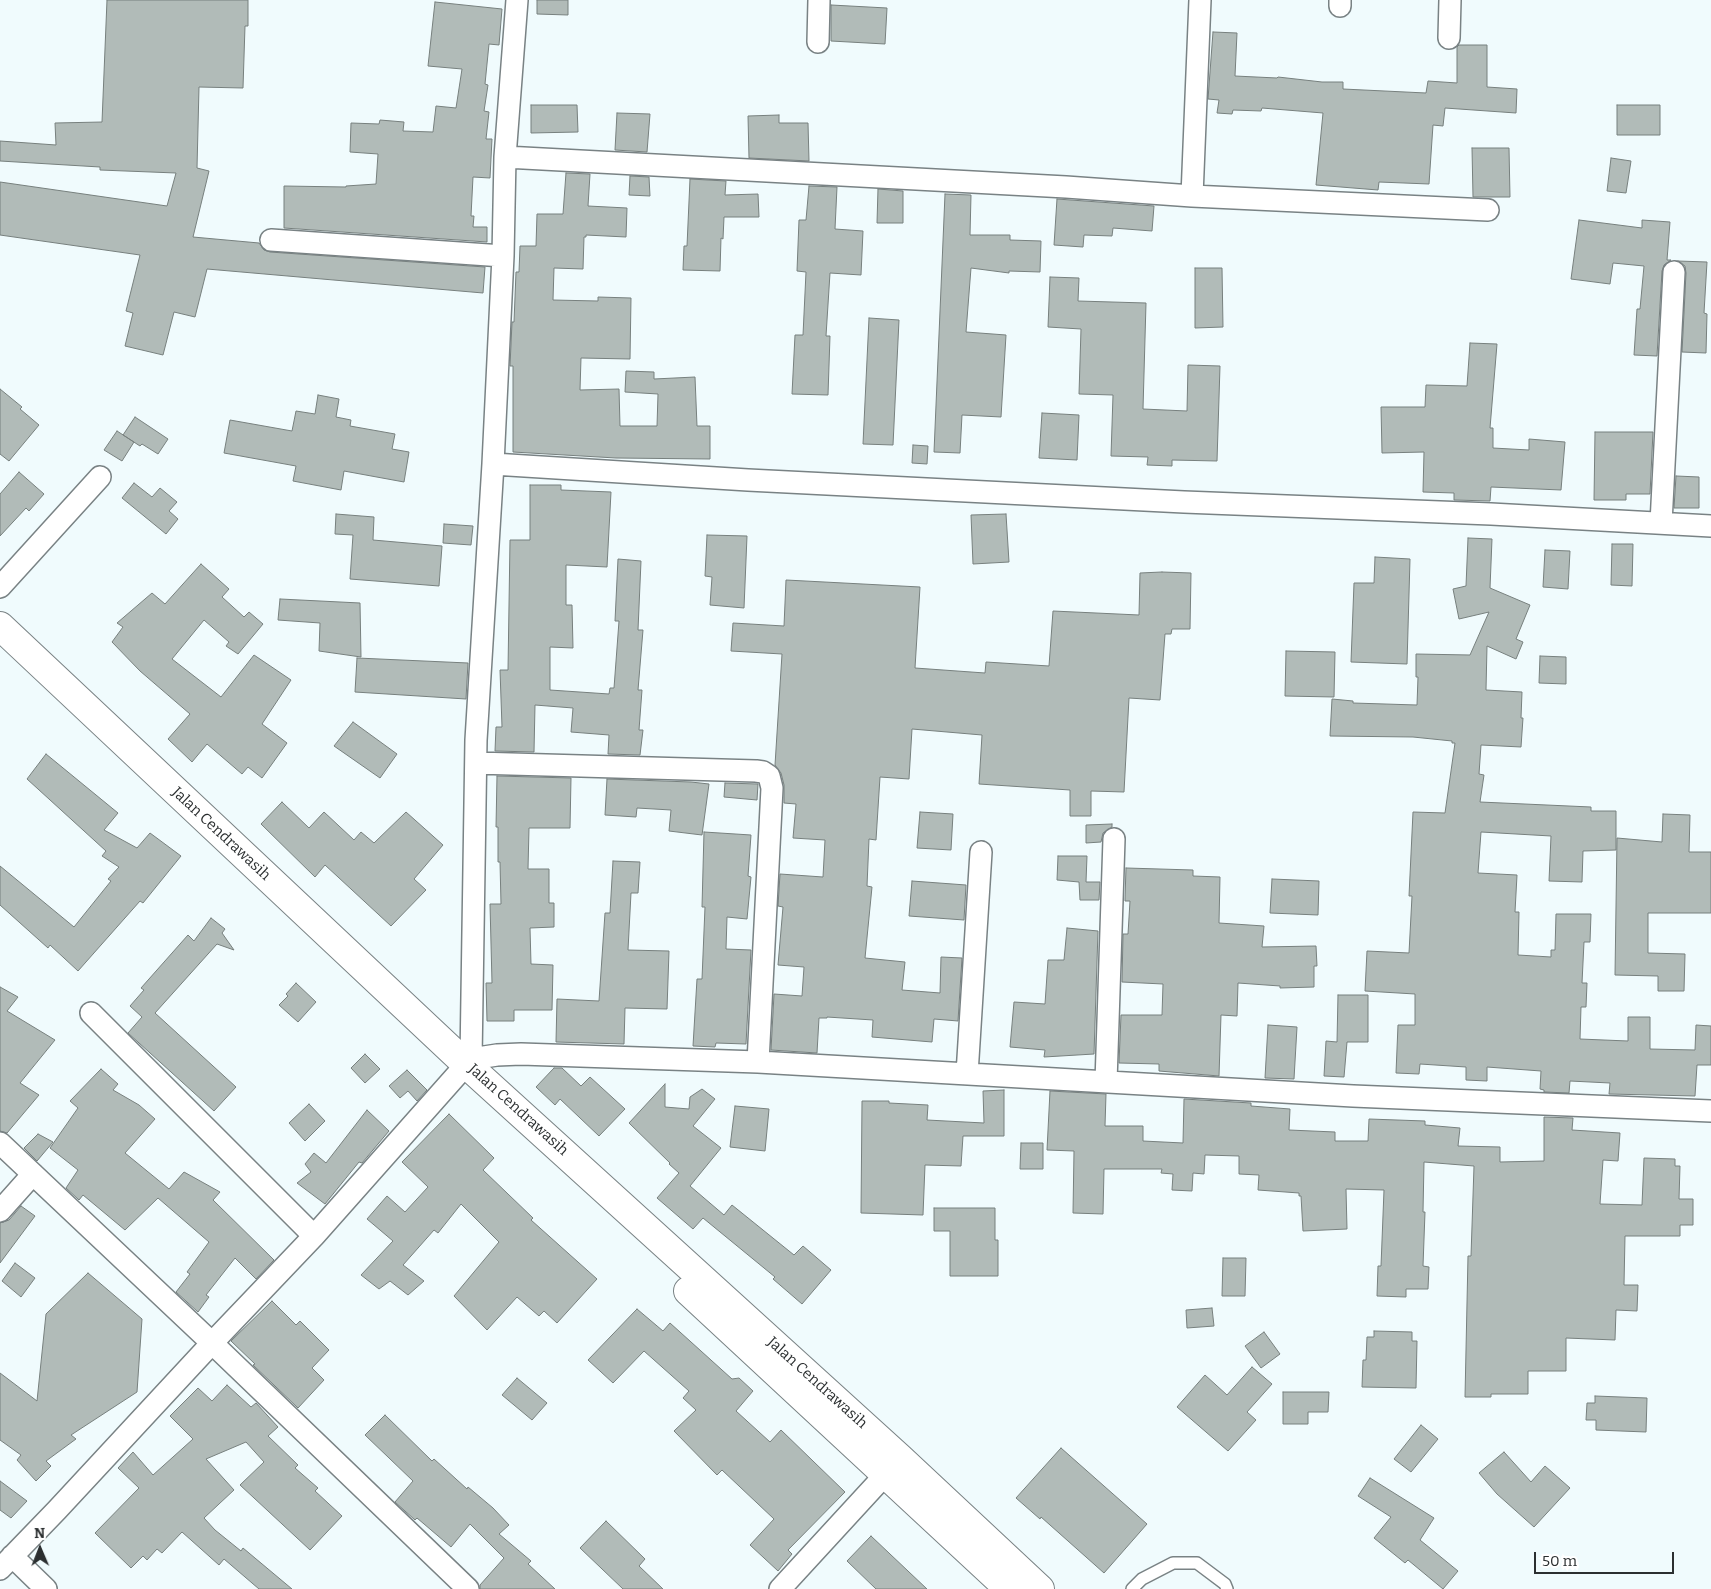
<!DOCTYPE html>
<style>
body{margin:0}
#map{position:relative;width:1711px;height:1589px;overflow:hidden;background:#f0fbfd;font-family:Bitter,serif}
canvas{display:block}
.north{position:absolute;left:15px;top:1524px;width:50px;height:50px;-webkit-text-stroke:4px #fff;paint-order:stroke;rotate:359deg;font-size:14px;font-weight:700;line-height:20px;text-align:center;color:#2b2f30}
.north::after{content:'';display:block;margin:auto;width:18px;height:22px;background:#2b2f30;clip-path:polygon(50% 0,100% 100%,50% 72%,0 100%)}
.scale{position:absolute;left:1534px;top:1552px;width:140px;height:22px;box-sizing:border-box;border:2px solid #2b2f30;border-top:0;padding-left:6px;font-size:15px;line-height:18px;white-space:nowrap;color:#2b2f30;-webkit-text-stroke:4px #fff;paint-order:stroke}
</style>
<div id="map">
<canvas width="1711" height="1589"></canvas>
<div class="north">N</div>
<div class="scale">50 m</div>
</div>
<script>
const context = document.querySelector('canvas').getContext('2d');
context.lineJoin = 'round';
function paint(path, color) {
  context.fillStyle = color;
  context.fill(path, 'evenodd');
}
function shape(rows) {
  const path = new Path2D();
  for (const r of rows) {
    path.moveTo(r[0], r[1]);
    for (let i = 2; i < r.length; i += 2) path.lineTo(r[i], r[i + 1]);
  }
  return path;
}
function trace(path, color, width, dash) {
  context.strokeStyle = color;
  context.lineWidth = width;
  context.lineCap = dash ? 'butt' : 'round';
  context.setLineDash(dash || []);
  context.stroke(path);
}
function drawText(font, color, halo, rows, align = 'center') {
  context.font = font + ' Bitter,serif';
  context.lineWidth = 4.5;
  context.setLineDash([]);
  context.textBaseline = 'middle';
  context.strokeStyle = halo;
  context.fillStyle = color;
  for (const [text, x, y, turn = 0] of rows) {
    context.save();
    context.translate(x, y);
    context.rotate((+turn || 0) * Math.PI / 180);
    context.textAlign = isNaN(turn) ? turn : align;
    if (halo) context.strokeText(text, 0, 0);
    context.fillText(text, 0, 0);
    context.restore();
  }
}
const building = shape([
 [107,0,248,0,248,26,245,26,243,88,199,87,197,168,209,171,193,237,259,243,264,250,270,252,485,267,483,293,207,269,195,317,174,312,163,355,125,346,133,313,126,311,140,255,0,235,0,182,167,206,176,173,100,170,100,167,0,161,0,141,56,145,55,123,102,122,107,0],
 [537,0,568,0,568,15,537,14,537,0],
 [435,2,502,9,499,45,489,44,485,84,488,85,484,111,489,112,486,139,492,139,490,178,473,177,471,216,474,216,473,227,487,227,487,242,284,228,284,186,346,187,346,186,376,184,378,154,350,152,351,123,379,124,380,120,404,122,403,131,433,132,436,106,456,108,462,69,428,66,435,2],
 [831,5,887,8,885,44,831,41,831,5],
 [1213,32,1237,33,1235,76,1277,78,1278,77,1322,82,1343,82,1343,89,1426,93,1428,81,1457,83,1457,47,1459,45,1487,45,1487,87,1517,89,1516,113,1445,108,1443,126,1433,125,1429,184,1379,182,1378,190,1316,185,1323,113,1262,108,1261,111,1233,110,1232,114,1217,113,1219,100,1208,99,1213,32],
 [531,105,577,105,578,132,531,133,531,105],
 [1617,105,1660,105,1660,135,1617,135,1617,105],
 [617,113,650,114,647,152,615,150,617,113],
 [779,115,779,123,808,123,809,161,749,158,748,116,779,115],
 [1472,148,1509,148,1510,197,1473,197,1472,148],
 [1611,158,1631,161,1626,193,1607,191,1611,158],
 [566,173,590,174,588,206,627,208,626,237,586,235,586,237,584,237,583,269,554,268,553,300,598,301,598,297,631,298,630,359,581,358,580,390,619,389,620,426,657,426,658,394,625,392,626,371,654,372,654,379,695,377,697,426,710,426,710,459,616,458,513,452,513,366,510,366,512,322,514,322,516,272,519,272,520,246,536,246,537,214,563,214,566,173],
 [630,176,649,177,650,196,629,195,630,176],
 [690,179,726,181,725,195,758,194,759,217,724,217,723,239,721,238,720,271,683,270,684,246,687,246,690,179],
 [809,186,837,187,835,229,863,231,861,275,830,273,826,336,830,336,828,395,792,394,795,335,803,335,806,272,797,271,799,220,806,220,809,186],
 [878,189,903,191,903,223,877,223,878,189],
 [945,194,971,195,970,235,1010,235,1010,240,1041,241,1040,272,1009,271,1009,273,971,268,966,332,1006,335,1001,417,962,415,960,453,934,452,945,194],
 [1057,199,1154,206,1152,231,1113,228,1112,236,1084,235,1083,247,1054,245,1057,199],
 [1579,220,1642,228,1642,220,1670,222,1667,260,1671,260,1664,265,1662,271,1657,356,1634,355,1637,309,1640,309,1644,266,1613,263,1610,284,1571,279,1579,220],
 [1678,261,1707,262,1704,313,1707,314,1706,353,1682,352,1686,273,1685,266,1678,261],
 [1195,268,1222,268,1223,327,1195,328,1195,268],
 [1050,277,1079,278,1078,301,1146,303,1143,409,1187,411,1188,365,1220,366,1217,461,1172,460,1172,466,1147,465,1148,457,1111,456,1113,395,1079,394,1081,329,1048,327,1050,277],
 [869,318,899,320,893,445,863,444,869,318],
 [1470,343,1497,344,1490,428,1493,428,1493,448,1529,450,1529,439,1565,442,1561,490,1491,487,1490,501,1454,500,1454,493,1423,492,1424,452,1382,453,1381,407,1425,407,1426,385,1467,386,1470,343],
 [0,389,22,407,20,409,39,425,9,461,0,454,0,389],
 [318,395,339,399,336,417,351,420,350,426,395,434,392,449,409,452,404,482,344,471,341,490,293,481,296,466,224,453,230,420,292,431,296,411,315,414,318,395],
 [1042,413,1079,415,1077,460,1039,458,1042,413],
 [135,417,168,439,158,454,142,444,140,446,123,435,135,417],
 [117,431,134,442,122,461,104,450,117,431],
 [1595,432,1653,432,1650,494,1626,494,1626,500,1594,500,1595,432],
 [913,445,928,446,927,464,912,463,913,445],
 [19,472,44,494,29,511,26,508,0,536,0,494,19,472],
 [1676,476,1699,477,1699,508,1674,508,1676,476],
 [134,483,152,497,160,488,177,502,169,511,178,519,166,534,122,498,134,483],
 [530,485,561,485,561,490,611,492,607,567,566,565,566,605,572,605,573,648,550,647,550,690,609,694,610,688,614,688,619,621,615,621,618,559,641,561,638,630,643,630,638,690,642,690,639,730,643,730,640,755,608,754,609,735,571,732,573,708,535,705,534,752,495,751,496,727,502,727,500,670,508,670,510,540,530,540,530,485],
 [336,514,374,517,373,540,442,546,439,586,350,579,353,535,335,534,336,514],
 [1006,514,1009,562,973,564,971,515,1006,514],
 [444,524,473,526,471,545,443,543,444,524],
 [707,535,747,536,744,608,710,605,712,577,705,576,707,535],
 [1468,538,1492,539,1490,588,1530,605,1516,639,1523,642,1516,659,1487,646,1486,690,1522,692,1521,718,1523,718,1521,747,1481,745,1479,774,1484,775,1480,802,1591,807,1591,811,1616,811,1616,850,1583,851,1582,882,1549,881,1551,836,1481,832,1478,873,1517,875,1515,912,1519,912,1518,955,1551,957,1551,950,1555,950,1556,914,1591,914,1590,942,1584,942,1582,983,1587,983,1586,1007,1581,1007,1580,1039,1628,1041,1628,1017,1650,1017,1650,1049,1695,1050,1696,1025,1711,1026,1711,1065,1697,1065,1695,1096,1609,1094,1610,1083,1570,1081,1569,1093,1544,1092,1544,1090,1540,1089,1541,1071,1487,1067,1487,1081,1466,1080,1466,1067,1420,1064,1419,1074,1396,1073,1398,1025,1415,1025,1415,994,1365,991,1367,951,1409,953,1412,896,1409,896,1413,812,1445,813,1455,743,1452,743,1452,741,1413,737,1330,736,1332,699,1353,701,1353,703,1417,705,1418,677,1416,677,1416,654,1470,655,1489,612,1459,619,1453,589,1466,586,1468,538],
 [1612,544,1633,544,1632,586,1611,585,1612,544],
 [1545,550,1570,551,1568,589,1543,587,1545,550],
 [1375,557,1410,559,1407,664,1351,662,1354,583,1374,583,1375,557],
 [201,564,229,589,222,597,244,617,249,612,263,624,238,654,226,646,229,642,204,620,172,659,221,697,254,655,291,680,262,724,287,743,262,778,248,767,242,774,207,744,192,762,168,739,190,714,140,671,112,642,123,627,117,623,152,593,165,604,201,564],
 [1162,572,1191,573,1190,629,1172,629,1171,634,1165,634,1160,700,1129,698,1124,792,1091,791,1091,816,1070,816,1070,790,979,784,982,735,912,729,909,779,880,777,876,840,869,839,867,886,872,887,865,958,905,962,902,990,940,993,941,957,962,958,958,1021,934,1019,932,1042,872,1037,873,1020,827,1017,827,1018,819,1018,817,1053,771,1050,774,994,802,996,804,967,778,965,783,907,778,906,780,874,823,877,825,840,793,838,796,804,784,803,784,785,781,773,775,765,782,654,731,651,733,623,784,626,786,580,920,587,915,668,985,673,986,662,1049,666,1053,611,1139,615,1140,573,1162,572],
 [280,599,360,603,361,657,319,651,320,623,278,620,280,599],
 [1286,651,1335,652,1334,697,1285,696,1286,651],
 [1540,656,1566,657,1566,684,1539,683,1540,656],
 [357,658,468,663,466,699,355,692,357,658],
 [353,722,397,754,380,778,334,746,353,722],
 [46,754,118,813,104,830,137,848,150,833,181,856,143,903,140,901,78,971,50,945,48,948,0,905,0,866,74,927,111,881,108,879,119,867,102,856,106,851,27,779,46,754],
 [497,776,571,778,570,828,529,828,528,869,549,869,549,903,554,903,554,927,530,928,531,964,553,965,552,1010,514,1010,514,1021,487,1021,486,983,492,983,490,904,501,904,500,862,498,862,498,827,496,827,497,776],
 [607,779,691,782,709,784,702,835,669,831,671,810,637,808,636,817,605,815,607,779],
 [725,783,758,784,757,800,724,797,725,783],
 [282,802,309,828,324,812,354,840,361,832,374,843,406,812,443,845,414,879,426,890,391,926,325,865,315,877,261,824,282,802],
 [920,812,953,814,951,850,917,848,920,812],
 [1663,814,1690,815,1689,852,1711,852,1711,913,1648,913,1648,953,1685,954,1684,991,1658,991,1658,976,1615,975,1617,838,1662,842,1663,814],
 [1112,824,1112,827,1103,833,1101,842,1086,843,1086,825,1112,824],
 [704,832,751,835,748,876,751,877,747,919,727,917,726,949,751,950,746,1044,716,1043,715,1047,693,1046,697,979,702,979,705,907,702,907,704,832],
 [1058,856,1087,856,1086,882,1100,882,1099,900,1080,900,1079,882,1057,880,1058,856],
 [613,861,640,862,638,893,631,893,628,950,669,951,667,1009,625,1008,624,1044,556,1042,557,999,599,1001,605,913,610,913,613,861],
 [1126,868,1193,870,1193,876,1220,877,1219,923,1264,926,1262,947,1316,946,1317,966,1314,966,1314,987,1280,988,1280,986,1238,983,1237,1016,1221,1015,1219,1076,1159,1071,1159,1064,1119,1063,1121,1015,1162,1015,1163,984,1122,982,1123,934,1128,934,1130,901,1125,901,1125,899,1126,868],
 [1272,879,1319,881,1318,915,1270,913,1272,879],
 [912,881,966,885,964,920,909,916,912,881],
 [211,918,225,929,222,933,234,950,217,944,155,1013,236,1087,214,1111,128,1033,142,1017,130,1006,144,990,141,988,188,935,194,941,211,918],
 [1067,928,1098,931,1094,1054,1044,1057,1045,1050,1010,1047,1014,1002,1045,1004,1048,960,1064,960,1067,928],
 [296,983,316,1002,298,1022,279,1005,288,996,286,994,296,983],
 [0,987,18,997,7,1011,55,1040,20,1083,39,1095,7,1133,0,1131,0,987],
 [1338,995,1368,995,1368,1042,1347,1042,1344,1077,1324,1076,1326,1041,1337,1042,1338,995],
 [1268,1025,1297,1027,1294,1079,1265,1078,1268,1025],
 [365,1054,380,1069,365,1083,351,1068,365,1054],
 [554,1068,562,1068,581,1086,590,1077,625,1109,599,1136,560,1099,555,1105,536,1087,554,1068],
 [101,1069,118,1084,113,1090,139,1105,155,1119,125,1153,169,1189,184,1172,220,1192,213,1200,274,1260,256,1279,235,1258,206,1295,209,1297,198,1312,176,1292,190,1274,187,1272,209,1242,158,1198,125,1230,83,1195,79,1200,66,1188,78,1170,50,1148,78,1108,70,1101,101,1069],
 [407,1070,427,1090,417,1101,408,1091,400,1098,389,1086,407,1070],
 [665,1084,665,1107,689,1109,690,1097,702,1089,715,1099,693,1126,721,1148,690,1186,724,1215,732,1205,794,1255,803,1246,831,1270,802,1304,773,1279,775,1277,703,1218,693,1229,657,1198,679,1173,669,1164,670,1163,629,1123,665,1084],
 [1004,1090,1004,1136,963,1136,961,1166,925,1165,923,1215,861,1213,862,1101,889,1101,889,1103,928,1105,927,1120,984,1123,983,1091,1004,1090],
 [1050,1091,1106,1094,1105,1126,1143,1126,1143,1141,1183,1143,1184,1099,1251,1103,1251,1106,1290,1109,1289,1130,1335,1132,1335,1141,1368,1141,1369,1119,1425,1121,1425,1125,1460,1128,1458,1146,1500,1147,1500,1162,1544,1161,1544,1117,1573,1118,1572,1130,1620,1133,1618,1161,1603,1160,1600,1204,1642,1205,1644,1158,1675,1159,1675,1166,1680,1166,1679,1199,1693,1199,1693,1225,1680,1225,1680,1236,1625,1236,1624,1285,1638,1285,1637,1311,1616,1310,1615,1340,1566,1338,1566,1371,1528,1371,1528,1394,1491,1394,1491,1397,1465,1397,1468,1256,1471,1256,1474,1166,1424,1162,1423,1212,1425,1212,1423,1266,1429,1267,1428,1289,1406,1289,1406,1297,1377,1296,1378,1266,1381,1266,1384,1190,1346,1189,1347,1229,1303,1231,1301,1196,1299,1196,1299,1193,1258,1190,1259,1175,1239,1174,1239,1156,1205,1155,1204,1174,1193,1173,1192,1191,1172,1190,1173,1174,1161,1173,1162,1169,1104,1169,1103,1214,1073,1213,1074,1151,1047,1150,1050,1091],
 [309,1104,325,1121,305,1141,289,1123,309,1104],
 [735,1106,769,1109,765,1151,730,1147,735,1106],
 [367,1110,389,1131,362,1163,359,1162,325,1204,297,1183,311,1172,305,1164,314,1153,326,1163,367,1110],
 [449,1114,494,1158,483,1170,533,1218,531,1220,597,1279,557,1323,544,1311,539,1316,517,1297,487,1330,454,1296,499,1242,461,1204,438,1233,434,1230,403,1265,424,1281,408,1295,390,1281,379,1289,361,1275,393,1241,367,1219,387,1196,405,1212,428,1187,402,1162,449,1114],
 [38,1134,53,1142,37,1161,24,1148,38,1134],
 [1021,1143,1043,1143,1043,1169,1020,1169,1021,1143],
 [21,1206,35,1216,0,1263,0,1223,9,1220,21,1206],
 [934,1208,995,1208,995,1240,998,1240,998,1276,950,1276,950,1231,934,1231,934,1208],
 [1223,1258,1246,1258,1245,1296,1222,1296,1223,1258],
 [15,1263,35,1278,21,1297,2,1281,15,1263],
 [88,1273,142,1319,137,1392,71,1435,76,1439,46,1461,51,1466,36,1481,17,1460,21,1455,0,1440,0,1373,37,1401,46,1314,88,1273],
 [272,1301,296,1325,300,1321,329,1350,312,1368,324,1380,298,1408,253,1365,255,1364,231,1341,272,1301],
 [1212,1308,1214,1326,1187,1328,1186,1310,1212,1308],
 [637,1309,663,1331,670,1323,732,1379,739,1378,753,1391,736,1411,770,1442,781,1430,845,1492,788,1550,792,1554,778,1571,750,1545,774,1519,722,1470,717,1475,674,1431,696,1410,683,1398,689,1391,644,1351,613,1383,588,1360,637,1309],
 [1374,1331,1412,1332,1412,1341,1417,1341,1416,1388,1362,1387,1363,1360,1366,1360,1367,1337,1374,1337,1374,1331],
 [1264,1332,1280,1354,1261,1368,1245,1346,1264,1332],
 [1252,1367,1272,1384,1247,1412,1256,1420,1228,1451,1177,1407,1205,1375,1227,1395,1252,1367],
 [517,1378,547,1403,532,1420,502,1395,517,1378],
 [227,1385,251,1407,256,1403,278,1427,268,1436,298,1465,295,1468,318,1488,315,1491,342,1516,310,1550,240,1485,264,1462,246,1442,206,1459,234,1490,204,1518,215,1530,241,1551,243,1548,292,1589,259,1589,224,1559,219,1565,182,1532,162,1553,157,1549,147,1560,143,1556,131,1568,95,1533,139,1488,118,1468,133,1452,153,1475,193,1439,170,1416,198,1388,212,1401,227,1385],
 [1283,1392,1329,1392,1328,1412,1308,1412,1308,1424,1283,1424,1283,1392],
 [1595,1396,1647,1398,1646,1432,1596,1430,1596,1420,1586,1420,1587,1403,1595,1403,1595,1396],
 [385,1415,432,1461,434,1459,467,1489,468,1487,493,1508,509,1525,499,1534,531,1561,528,1564,555,1589,480,1589,480,1585,504,1558,470,1524,451,1547,417,1518,415,1520,395,1502,413,1481,365,1435,385,1415],
 [1421,1425,1438,1439,1411,1472,1394,1459,1421,1425],
 [1061,1448,1147,1524,1104,1573,1041,1517,1040,1519,1016,1498,1061,1448],
 [1504,1452,1531,1482,1545,1466,1570,1488,1534,1527,1497,1494,1479,1473,1504,1452],
 [1370,1478,1434,1518,1420,1540,1458,1571,1443,1589,1408,1560,1405,1563,1374,1538,1391,1517,1358,1496,1370,1478],
 [0,1481,27,1501,11,1518,0,1510,0,1481],
 [606,1521,645,1559,639,1566,663,1589,623,1589,580,1548,606,1521],
 [871,1536,927,1589,876,1589,847,1561,871,1536]
]);
paint(building, '#b1bbb8');
trace(building, '#77807e', 1);
const lane = shape([
 [1132,1589,1142,1579,1173,1563,1197,1563,1225,1584,1227,1589]
]);
const street = shape([
 [1340,6,1340,0],
 [1449,38,1450,0],
 [818,42,819,0],
 [505,157,1066,187,1192,196,1488,210],
 [1192,196,1200,0],
 [271,240,503,256],
 [493,464,748,480,1184,502,1491,514,1711,526],
 [1661,523,1674,272],
 [0,587,100,477],
 [476,763,756,771,763,772,769,776,772,788,758,1062],
 [91,1013,314,1236],
 [471,1059,476,740,493,464,503,256,505,157,517,0],
 [967,1074,981,852],
 [1106,1082,1114,839],
 [0,1143,212,1343,468,1589],
 [0,1211,33,1174],
 [12,1556,46,1589],
 [0,1569,57,1510,212,1343,314,1236,471,1059,497,1055,521,1054,758,1062,1353,1096,1711,1111],
 [780,1589,895,1464]
]);
const secondary = shape([
 [0,626,466,1064,900,1458,1040,1589],
 [688,1291,1009,1589]
]);
trace(lane, '#798284', 14);
trace(street, '#798284', 24);
trace(secondary, '#798284', 30);
trace(lane, '#fff', 11);
trace(street, '#fff', 21);
trace(secondary, '#fff', 28);
drawText('15px', '#2b2f30', '#fff', [
 ["Jalan Cendrawasih",221,834,43],
 ["Jalan Cendrawasih",518,1110,42],
 ["Jalan Cendrawasih",817,1383,42]
]);
</script>
